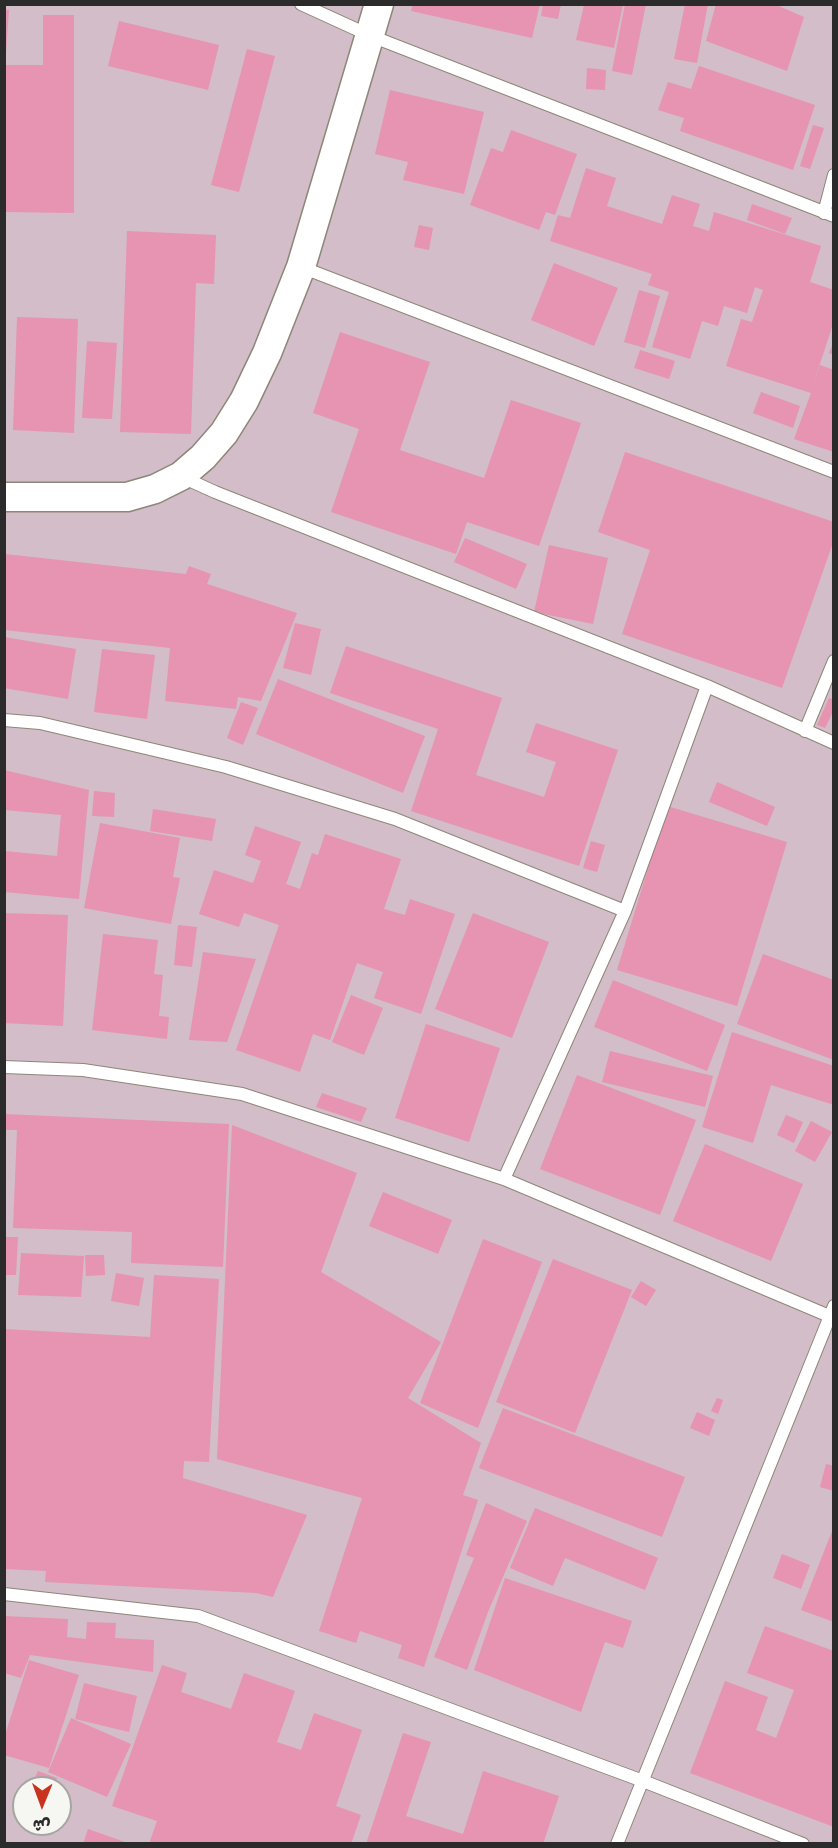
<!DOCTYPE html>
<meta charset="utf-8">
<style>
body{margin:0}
#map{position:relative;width:838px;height:1848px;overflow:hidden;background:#f1e2c6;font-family:"Gochi Hand","Playpen Sans Arabic",sans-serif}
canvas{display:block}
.frame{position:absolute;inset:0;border:6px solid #2b2b2b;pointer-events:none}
.north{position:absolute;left:12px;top:1776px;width:60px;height:60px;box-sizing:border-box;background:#f6f6f2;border:2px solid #a5a5a2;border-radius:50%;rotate:181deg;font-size:16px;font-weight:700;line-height:24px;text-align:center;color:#2b2b2b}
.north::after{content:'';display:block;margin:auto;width:21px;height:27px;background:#c8321e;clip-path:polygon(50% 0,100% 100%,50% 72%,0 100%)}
</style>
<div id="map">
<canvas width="838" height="1848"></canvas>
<div class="frame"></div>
<div class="north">ش</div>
</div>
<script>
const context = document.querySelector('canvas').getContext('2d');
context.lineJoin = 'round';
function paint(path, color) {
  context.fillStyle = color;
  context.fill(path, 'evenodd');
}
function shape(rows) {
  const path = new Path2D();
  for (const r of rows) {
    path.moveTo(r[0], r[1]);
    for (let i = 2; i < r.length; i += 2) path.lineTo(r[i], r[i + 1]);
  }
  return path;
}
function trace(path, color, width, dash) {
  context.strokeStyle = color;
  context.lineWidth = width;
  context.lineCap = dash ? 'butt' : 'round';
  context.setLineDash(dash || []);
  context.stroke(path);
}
paint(shape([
 [5,5,833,5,833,1843,5,1844],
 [24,1788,60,1788,60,1824,24,1824]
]), '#d2bdc8');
paint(shape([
 [413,4,540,4,532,38,411,11],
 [543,4,561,4,558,19,541,16],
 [625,4,646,4,632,75,612,71],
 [685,4,708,4,697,63,674,59],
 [716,4,774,4,804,17,787,71,706,41],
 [584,5,623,5,614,48,576,40],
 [4,10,9,10,6,52,4,52],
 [43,15,74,15,74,213,4,212,4,65,43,65],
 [119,21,219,45,208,90,108,66],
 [247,49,275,56,239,192,211,185],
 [699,66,815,105,793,170,680,131,684,118,658,110,668,82,691,89],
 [587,68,606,70,605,90,586,89],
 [390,90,484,112,464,194,403,180,408,162,375,154],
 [813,125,824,128,810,169,800,166],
 [511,130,577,154,555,215,546,212,539,230,470,205,491,148,503,152],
 [586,168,616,178,607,206,662,224,672,195,700,204,693,226,709,231,714,212,821,246,810,282,834,290,834,321,813,385,820,365,834,370,834,452,794,439,811,393,726,366,741,319,752,322,763,290,755,287,747,313,724,306,718,326,702,321,690,359,652,347,669,292,648,285,652,274,550,241,558,215,570,218],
 [752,204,792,218,785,234,747,220],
 [419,225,433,228,429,250,414,247],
 [127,231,216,235,214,284,196,283,191,434,120,432],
 [554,263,618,288,594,346,531,320],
 [639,290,660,296,645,348,624,342],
 [17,317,78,319,74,433,13,430],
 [340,332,430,362,400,450,484,478,511,400,581,423,539,546,467,522,456,554,331,512,359,429,313,413],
 [87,341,117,343,112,419,82,418],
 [834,341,834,355,829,353],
 [640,350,675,361,669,379,634,368],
 [761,392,800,406,793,428,753,413],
 [625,452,834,522,834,540,782,688,622,634,650,550,598,532],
 [465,538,527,564,516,589,454,562],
 [549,545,608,558,593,624,534,612],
 [5,554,186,574,189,566,211,574,207,584,297,613,261,701,238,697,236,709,165,701,170,648,4,630],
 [295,623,321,629,311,675,283,668],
 [4,637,76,649,68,699,4,688],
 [346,646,502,698,476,775,544,797,556,762,526,752,536,723,618,750,579,866,411,811,438,729,330,693],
 [102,649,155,655,147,719,94,712],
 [278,679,425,736,403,793,256,734],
 [829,698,834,700,834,710,825,728,817,725],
 [241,702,258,708,243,745,227,738],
 [4,770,89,790,79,899,4,892,4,851,57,856,61,815,4,810],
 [717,782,775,807,767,826,709,802],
 [94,791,115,793,114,817,92,816],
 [667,806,787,842,737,1006,617,970],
 [153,809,216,819,212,841,150,831],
 [100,823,180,838,173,877,180,878,171,924,84,908],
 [255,826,301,842,286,884,300,889,312,853,318,855,325,834,401,859,384,909,405,915,410,899,455,914,421,1014,374,998,383,972,357,963,330,1040,313,1034,300,1072,236,1050,279,925,244,913,239,927,199,914,214,870,253,883,261,861,245,855],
 [591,841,605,845,597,872,583,868],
 [4,913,68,915,63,1026,4,1023],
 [473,913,549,942,512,1038,435,1009],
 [178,925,197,927,192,967,174,965],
 [103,934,158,940,154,974,163,975,159,1016,169,1017,167,1039,92,1030],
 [203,952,256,959,227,1042,189,1040],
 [763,954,834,980,834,1060,737,1024],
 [613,980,725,1025,707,1071,594,1027],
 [351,995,383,1008,364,1055,332,1042],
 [426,1024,500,1048,469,1142,395,1118],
 [732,1032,834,1066,834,1105,771,1085,753,1143,702,1127],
 [610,1051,713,1076,705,1107,602,1082],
 [577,1075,696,1120,660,1215,540,1169],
 [322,1093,367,1108,361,1122,316,1107],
 [4,1114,229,1124,223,1267,131,1263,132,1232,13,1228,17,1130,4,1130],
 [786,1115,803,1122,794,1143,777,1135],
 [811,1121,832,1132,815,1162,795,1151],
 [232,1125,357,1173,321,1272,441,1342,408,1398,481,1443,463,1495,478,1500,424,1667,398,1658,402,1645,360,1631,356,1643,319,1631,362,1498,217,1459],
 [705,1144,803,1184,771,1261,673,1221],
 [383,1192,452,1220,438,1254,369,1226],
 [4,1237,18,1237,16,1275,4,1275],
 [483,1239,542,1262,478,1428,420,1403],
 [21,1253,84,1256,81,1297,18,1295],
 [85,1255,104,1255,105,1275,86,1276],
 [553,1259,632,1290,575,1433,496,1402],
 [116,1273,144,1278,139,1306,111,1301],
 [154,1275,219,1279,209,1462,184,1461,183,1478,307,1515,273,1597,256,1593,45,1582,46,1571,4,1569,4,1329,150,1337],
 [641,1281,656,1290,646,1306,631,1297],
 [717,1398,723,1400,718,1414,711,1411],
 [503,1408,685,1477,662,1537,479,1468],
 [697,1412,715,1420,709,1436,690,1428],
 [826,1464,834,1466,834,1491,820,1487],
 [486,1503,527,1521,488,1612,467,1670,434,1657,474,1558,466,1555],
 [535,1508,658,1558,645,1590,565,1558,553,1586,510,1568],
 [834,1526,834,1622,801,1610],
 [782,1554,810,1565,801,1589,773,1578],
 [505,1578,632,1621,623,1648,605,1642,581,1712,474,1670],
 [4,1616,68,1619,67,1637,86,1639,87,1622,116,1623,115,1638,154,1640,153,1672,30,1655,21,1678,4,1673],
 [765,1626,834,1651,834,1827,690,1773,725,1681,768,1697,756,1730,776,1738,794,1690,747,1673],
 [29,1660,79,1675,49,1768,4,1755,4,1738],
 [162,1665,187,1673,181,1692,231,1709,244,1673,295,1691,277,1742,301,1750,314,1713,362,1730,336,1806,361,1815,351,1844,149,1844,157,1821,112,1806],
 [84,1683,137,1696,129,1732,75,1719],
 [71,1718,131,1744,107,1797,48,1772],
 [403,1733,431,1742,406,1816,463,1834,483,1771,559,1796,543,1844,366,1844],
 [38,1771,57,1778,53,1788,30,1788],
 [88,1829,128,1843,128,1844,83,1844]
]), '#e694b1');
const service = shape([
 [301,4,371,36,834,216],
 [824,213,834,175],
 [301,267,834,472],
 [182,477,215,492,707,686,834,743],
 [4,720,40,723,226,767,395,819,625,911],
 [805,731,834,661],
 [4,1067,83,1070,242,1094,504,1179,834,1318],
 [504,1179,625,911,707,686],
 [4,1594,198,1616,643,1781,803,1844],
 [617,1844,834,1306]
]);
const tertiary = shape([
 [4,497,127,497,155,489,181,476,203,457,224,433,244,401,267,353,301,267,379,4]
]);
trace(service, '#8e8678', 14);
trace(tertiary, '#8e8678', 31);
trace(service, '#fff', 12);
trace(tertiary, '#fff', 28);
</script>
